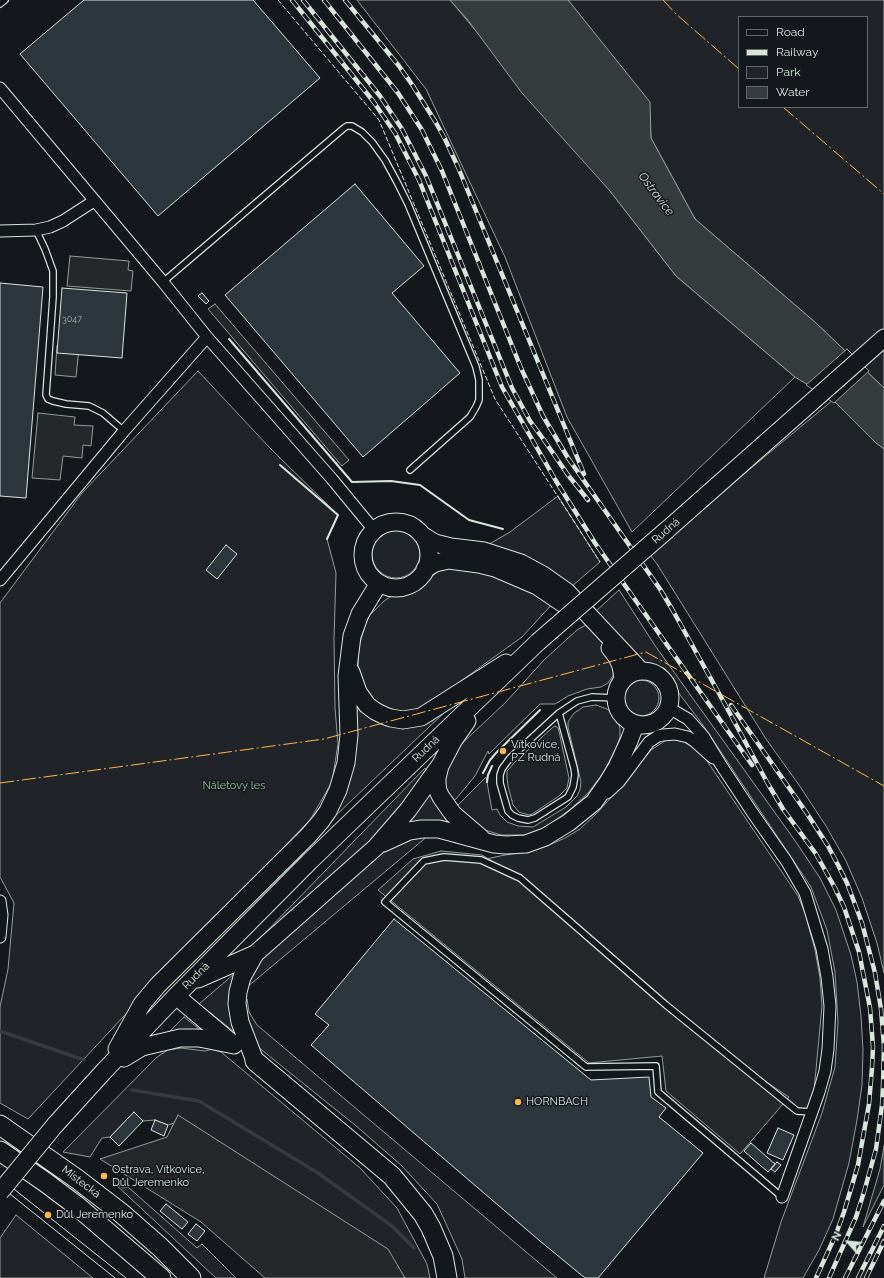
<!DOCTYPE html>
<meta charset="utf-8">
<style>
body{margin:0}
#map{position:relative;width:884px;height:1278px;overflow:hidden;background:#14181c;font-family:Raleway,sans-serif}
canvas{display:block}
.legend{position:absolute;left:738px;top:16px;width:130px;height:92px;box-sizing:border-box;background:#14181c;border:1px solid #626a69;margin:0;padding:5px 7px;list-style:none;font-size:12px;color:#d8e6dc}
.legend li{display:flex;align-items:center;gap:8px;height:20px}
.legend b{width:20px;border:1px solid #626a69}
.north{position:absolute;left:828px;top:1222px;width:40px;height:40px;-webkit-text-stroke:3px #14181c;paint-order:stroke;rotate:297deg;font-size:11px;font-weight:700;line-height:16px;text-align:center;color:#d8e6dc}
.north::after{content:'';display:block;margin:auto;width:14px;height:18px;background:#d8e6dc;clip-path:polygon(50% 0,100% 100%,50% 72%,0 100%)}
</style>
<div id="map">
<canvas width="884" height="1278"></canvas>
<ul class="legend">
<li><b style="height:5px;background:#14181c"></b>Road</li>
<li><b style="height:5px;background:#d8e6dc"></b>Railway</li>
<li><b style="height:11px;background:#202428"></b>Park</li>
<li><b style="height:11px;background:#363b3e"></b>Water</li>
</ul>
<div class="north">N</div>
</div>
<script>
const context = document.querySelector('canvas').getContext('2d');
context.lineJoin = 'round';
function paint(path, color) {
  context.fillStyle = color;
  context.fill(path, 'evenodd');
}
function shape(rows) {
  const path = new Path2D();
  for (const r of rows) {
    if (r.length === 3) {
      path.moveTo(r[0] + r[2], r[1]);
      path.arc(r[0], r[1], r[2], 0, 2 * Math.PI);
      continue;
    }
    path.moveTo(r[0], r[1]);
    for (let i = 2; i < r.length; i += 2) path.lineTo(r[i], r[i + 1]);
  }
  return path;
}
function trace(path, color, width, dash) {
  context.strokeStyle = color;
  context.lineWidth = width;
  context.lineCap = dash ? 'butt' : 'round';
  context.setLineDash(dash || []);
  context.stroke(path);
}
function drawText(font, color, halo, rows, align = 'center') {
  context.font = font + ' Raleway,sans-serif';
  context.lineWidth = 3;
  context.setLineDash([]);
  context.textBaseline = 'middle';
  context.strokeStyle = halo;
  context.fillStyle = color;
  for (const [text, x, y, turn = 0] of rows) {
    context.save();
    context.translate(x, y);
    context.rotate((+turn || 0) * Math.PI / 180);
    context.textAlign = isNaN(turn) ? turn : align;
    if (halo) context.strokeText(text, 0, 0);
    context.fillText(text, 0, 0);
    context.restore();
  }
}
const green = shape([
 [357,0,450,0,610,191,676,276,795,377,632,532,567,417,505,257,426,89,357,0],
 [568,0,884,0,884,388,816,323,695,219,651,138,649,102,568,0],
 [739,17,867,17,867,107,739,107,739,17],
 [198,371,270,448,338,515,327,539,336,573,334,639,335,708,338,744,332,782,310,820,205,929,28,1119,0,1103,0,1007,8,969,14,903,0,877,0,603,82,493,198,371],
 [833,400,875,442,884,449,884,973,877,943,862,898,846,861,826,826,799,785,766,739,657,564,650,555,751,468,833,400],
 [558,496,600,562,571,587,486,546,510,532,558,496],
 [396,554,24],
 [445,568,489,572,554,602,522,637,436,699,411,713,384,709,369,697,359,676,358,666,359,646,365,626,369,616,384,601,390,597,418,589,438,571,445,568],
 [619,590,656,647,796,842,820,878,836,910,851,955,857,982,861,1016,863,1050,862,1085,857,1120,849,1163,833,1219,819,1250,803,1278,764,1278,781,1222,822,1113,835,1067,838,1022,835,972,827,930,811,887,703,725,662,671,649,664,641,663,595,612,619,590],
 [586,625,612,653,614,674,608,683,601,687,587,689,568,696,555,704,540,704,489,754,488,751,475,776,456,799,450,802,444,791,447,760,456,749,506,702,544,660,577,630,586,625],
 [641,698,18],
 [352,695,377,719,446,711,331,820,352,695],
 [596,705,607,709,613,714,617,720,620,728,620,737,617,746,604,772,588,793,571,809,550,824,540,830,525,835,501,835,485,830,455,808,486,777,492,810,497,809,500,815,507,822,518,826,533,827,566,807,577,796,580,790,581,782,568,727,568,722,574,713,579,710,583,707,596,705],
 [555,726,558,728,559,731,569,778,567,788,559,796,532,814,529,815,522,813,519,812,513,805,508,786,507,777,507,771,516,761,552,728,555,726],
 [676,739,684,740,694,746,707,761,798,896,805,913,815,950,820,978,822,1006,812,1112,797,1111,520,878,481,860,505,855,527,852,547,846,565,838,580,829,596,814,607,802,651,750,666,740,676,739],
 [430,767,392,822,262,941,261,937,424,769,430,767],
 [433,787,459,828,407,823,433,787],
 [429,835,246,988,258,962,385,849,404,838,429,835],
 [234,974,235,977,237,1034,199,1004,234,974],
 [242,997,247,999,249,1012,257,1025,557,1278,465,1278,462,1259,437,1204,401,1165,355,1125,258,1047,248,1031,242,997],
 [184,1017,202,1031,166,1035,184,1017],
 [181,1048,205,1051,212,1049,221,1052,360,1168,397,1208,427,1264,430,1278,405,1278,405,1277,178,1116,174,1123,168,1125,155,1120,143,1121,134,1112,110,1137,102,1138,90,1157,63,1152,157,1057,168,1050,181,1048],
 [884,1146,884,1185,863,1227,880,1169,884,1146],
 [114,1183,123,1188,128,1187,197,1248,202,1244,236,1278,216,1278,114,1183],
 [16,1215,93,1278,0,1278,0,1238,16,1215]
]);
paint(green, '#202428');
trace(green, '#939e99', 1);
const parking = shape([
 [70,256,129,261,128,270,133,271,131,291,67,286,70,256],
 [215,304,349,460,342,466,208,309,215,304],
 [57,346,79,348,76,377,55,375,57,346],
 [38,413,75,417,74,425,93,426,91,446,83,445,82,458,63,456,60,480,32,478,38,413],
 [441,851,482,855,520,878,736,1062,789,1097,740,1154,666,1091,662,1056,589,1063,378,890,413,859,441,851],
 [178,1115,388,1249,405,1278,265,1278,201,1222,100,1159,167,1137,178,1115]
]);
paint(parking, '#24282b');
trace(parking, '#939e99', 1);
const water = shape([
 [450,0,568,0,650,102,651,138,695,219,816,323,884,388,884,449,875,442,833,400,795,377,676,276,610,191,522,93,467,19,450,0]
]);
paint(water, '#363b3e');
trace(water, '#939e99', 1);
const pier = shape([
 [847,349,869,371,834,403,806,385,847,349]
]);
paint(pier, '#14181c');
trace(pier, '#939e99', 1);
trace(shape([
 [0,1031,84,1060],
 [132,1090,199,1101,318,1173,392,1226,414,1248]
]), '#363b3e', 3.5);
const building = shape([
 [84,0,253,0,320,78,158,216,20,54,84,0],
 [355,184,424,266,392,293,460,373,363,457,225,295,355,184],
 [0,283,43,287,26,498,0,496,0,283],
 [62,288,127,293,122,358,57,353,62,288],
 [202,293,209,301,206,304,198,296,202,293],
 [226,545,237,554,217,579,206,570,226,545],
 [394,919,591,1080,649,1077,651,1097,666,1108,659,1117,703,1153,598,1278,585,1278,540,1241,311,1045,329,1025,315,1014,394,919],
 [134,1112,143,1121,119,1146,110,1137,134,1112],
 [155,1120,168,1125,164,1136,151,1130,155,1120],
 [778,1128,794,1135,783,1160,767,1153,778,1128],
 [751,1143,775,1164,768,1172,744,1151,751,1143],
 [777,1162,781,1165,775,1172,771,1169,777,1162],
 [166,1204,188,1222,182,1229,160,1211,166,1204],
 [196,1224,205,1231,197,1241,188,1234,196,1224]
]);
paint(building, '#2c363c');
trace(building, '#d8e6dc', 1);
const lane = shape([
 [0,4,5,0],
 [36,230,45,249,53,271,53,297,46,395,48,399,53,401,66,404,89,406,103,413,124,431],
 [163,282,344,128,347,126,352,126,362,132,372,142,385,160,397,182,408,204,471,355,476,367,479,380,479,400,476,407,470,417,410,470],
 [559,713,574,768,575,775,573,787,568,797,535,818,528,820,518,818,512,815,508,811,500,783,500,775,502,769,510,758,559,713,577,701,592,697,615,698],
 [782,1197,658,1092,656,1066,586,1067,385,902,424,861,444,857,481,860,520,878,666,1005,797,1111,812,1112]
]);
const street = shape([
 [0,88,163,282,207,337,332,479,374,530],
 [0,231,36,230,50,227,63,221,94,201],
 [0,580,124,431,207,337],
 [669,708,688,719,704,737,721,765,752,812,787,862,805,893,822,949,827,977,830,1006,828,1049,825,1071,819,1092,782,1197],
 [607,793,619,782,649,742,658,736,663,735,675,734,688,737,694,741,713,758],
 [0,901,2,915,0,937]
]);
const primary = shape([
 [396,555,33],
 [668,529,884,338],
 [422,535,435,543,451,547,484,551,521,563,543,575,567,592,641,671],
 [425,569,435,563,449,560,479,564,495,568,537,586,568,607],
 [610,648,617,657,621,666,623,679],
 [643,698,27],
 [351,672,358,692,367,705,375,711,385,716,391,718,403,720,421,717,506,663],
 [440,766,437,778,437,784,438,791,441,797,453,814,481,838],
 [383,843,409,831,422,829,439,829,494,844,506,845,526,844,545,837,568,823,594,802,608,782,617,767,629,741,635,725],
 [255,954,242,977,238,992,237,1004,240,1022,255,1061],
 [198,979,255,954,376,847,408,810,441,764,453,741,467,721],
 [176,996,233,1044],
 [117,1049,142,1004,158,985,308,836,321,821,328,811,338,790,346,763,349,735,347,676,352,636,360,614,379,583],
 [124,1058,142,1047,180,1038,199,1038,234,1045],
 [55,1125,105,1070,176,996,309,862,538,642]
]);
const highway = shape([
 [255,1061,392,1176,423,1214,431,1228,443,1256,447,1278],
 [0,1125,77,1179,120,1212,160,1247,191,1278],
 [0,1151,45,1182,77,1206,161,1278]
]);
trace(lane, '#d8e6dc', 8);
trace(street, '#d8e6dc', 13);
trace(primary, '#d8e6dc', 19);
trace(highway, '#d8e6dc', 21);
trace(lane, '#14181c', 5.5);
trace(street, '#14181c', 11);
trace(primary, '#14181c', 17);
trace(highway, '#14181c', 19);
trace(shape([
 [0,1178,126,1278],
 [0,1186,115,1278]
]), '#d8e6dc', 1);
const rail = shape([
 [292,0,373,101,395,133,419,180,502,387,556,481,595,543,752,765],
 [303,0,380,96,402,129,426,176,512,388,530,421,544,440,568,475,588,500],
 [324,0,398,93,422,130,442,171,521,368,543,416,568,458,660,589,672,609,721,697,768,784,783,809,816,854,835,888,844,907,859,952,870,1008,873,1047,872,1068,869,1104,858,1165,844,1212,836,1234,816,1278],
 [345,0,399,66,413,86,435,121,445,139,458,167,584,474],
 [731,705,806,812,828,846,838,865,847,883,862,923,875,973,881,1009,884,1046,883,1086,882,1105,876,1149,864,1192,856,1217,829,1278],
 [845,1278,884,1201],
 [858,1278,884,1226],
 [866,1278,884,1241]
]);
trace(rail, '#d8e6dc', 4.5);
trace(rail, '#14181c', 3, [9]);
const primaryBridge = shape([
 [538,642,668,529],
 [0,1192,55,1125]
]);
trace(primaryBridge, '#d8e6dc', 19, []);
trace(primaryBridge, '#14181c', 17);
trace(shape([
 [278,0,379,120,495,399,600,562]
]), '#d8e6dc', 1, [5, 2]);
trace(shape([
 [229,339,352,482,391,481,420,485,469,520,503,529],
 [280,465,338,515,327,539],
 [483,773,490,760,496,753,540,710],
 [487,782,488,775,492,766]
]), '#d8e6dc', 2);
trace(shape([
 [663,0,676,14,739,69],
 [783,107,884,194],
 [0,783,324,739,646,652,884,786]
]), '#ffb74d', 1, [14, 3, 2, 3]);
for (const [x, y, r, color] of [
 [503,751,4,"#ffb74d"],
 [518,1102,4,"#ffb74d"],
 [104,1176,4,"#ffb74d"],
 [48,1215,4,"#ffb74d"]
]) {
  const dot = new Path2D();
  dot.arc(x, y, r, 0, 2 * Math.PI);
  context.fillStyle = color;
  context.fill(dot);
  trace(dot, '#14181c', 1.5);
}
drawText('9px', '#adbab4', null, [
 ["3047",72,319]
]);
drawText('11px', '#d8e6dc', '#14181c', [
 ["Rudná",666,531,-41],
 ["Rudná",426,749,-44],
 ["Rudná",196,976,-45],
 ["Místecká",81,1182,37]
]);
drawText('11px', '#d8e6dc', '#14181c', [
 ["Vítkovice,",511,745],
 ["PZ Rudná",511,758],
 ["HORNBACH",526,1102],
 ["Ostrava, Vítkovice,",112,1170],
 ["Důl Jeremenko",112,1183],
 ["Důl Jeremenko",56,1215]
], 'left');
drawText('11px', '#8ac095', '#14181c', [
 ["Náletový les",234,786]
]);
drawText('italic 12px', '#d8e6dc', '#14181c', [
 ["Ostravice",656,194,53]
]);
</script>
